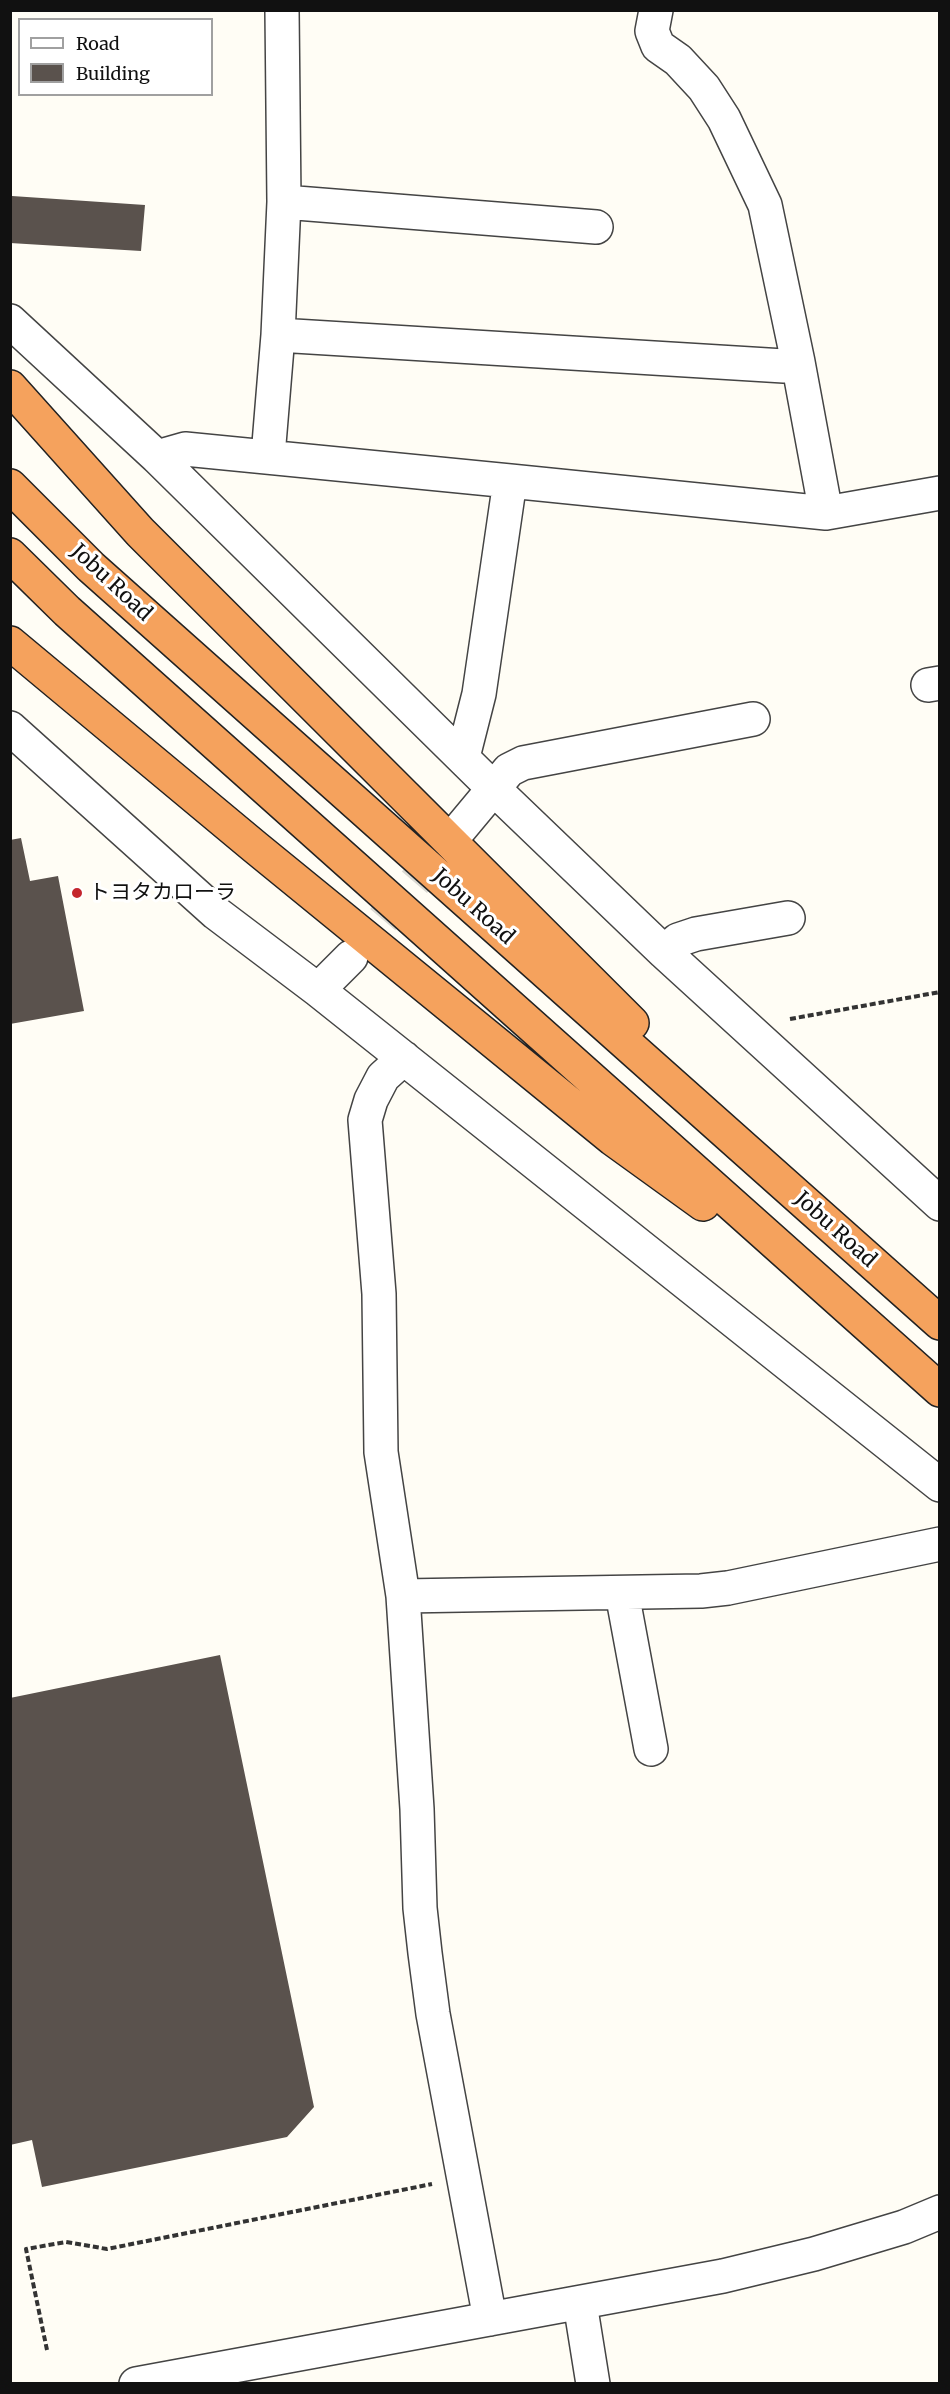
<!DOCTYPE html>
<meta charset="utf-8">
<style>
body{margin:0}
#map{position:relative;width:950px;height:2394px;overflow:hidden;background:#fffdf5;font-family:Merriweather,serif}
canvas{display:block}
.frame{position:absolute;inset:0;border:12px solid #111;pointer-events:none}
.legend{position:absolute;left:18px;top:18px;width:195px;height:78px;box-sizing:border-box;background:#fff;border:2px solid #a0a0a0;margin:0;padding:8px 10px;list-style:none;font-size:18px;color:#111}
.legend li{display:flex;align-items:center;gap:12px;height:30px}
.legend b{width:30px;border:2px solid #a0a0a0}
</style>
<div id="map">
<canvas width="950" height="2394"></canvas>
<div class="frame"></div>
<ul class="legend">
<li><b style="height:8px;background:#fff"></b>Road</li>
<li><b style="height:16px;background:#5a524d"></b>Building</li>
</ul>
</div>
<script>
const context = document.querySelector('canvas').getContext('2d');
context.lineJoin = 'round';
function paint(path, color) {
  context.fillStyle = color;
  context.fill(path, 'evenodd');
}
function shape(rows) {
  const path = new Path2D();
  for (const r of rows) {
    path.moveTo(r[0], r[1]);
    for (let i = 2; i < r.length; i += 2) path.lineTo(r[i], r[i + 1]);
  }
  return path;
}
function trace(path, color, width, dash) {
  context.strokeStyle = color;
  context.lineWidth = width;
  context.lineCap = dash ? 'butt' : 'round';
  context.setLineDash(dash || []);
  context.stroke(path);
}
function drawText(font, color, halo, rows, align = 'center') {
  context.font = font + ' Merriweather,"Noto Sans JP",serif';
  context.lineWidth = 6;
  context.setLineDash([]);
  context.textBaseline = 'middle';
  context.strokeStyle = halo;
  context.fillStyle = color;
  for (const [text, x, y, turn = 0] of rows) {
    context.save();
    context.translate(x, y);
    context.rotate((+turn || 0) * Math.PI / 180);
    context.textAlign = isNaN(turn) ? turn : align;
    if (halo) context.strokeText(text, 0, 0);
    context.fillText(text, 0, 0);
    context.restore();
  }
}
paint(shape([
 [12,196,145,205,141,251,10,243],
 [21,838,30,881,58,876,84,1011,10,1024,10,840],
 [220,1655,314,2107,287,2137,42,2187,32,2140,10,2145,10,1698]
]), '#5a524d');
trace(shape([
 [351,957,446,845]
]), '#dbdad3', 33, [33, 16]);
const minor = shape([
 [656,10,652,31,658,46,678,60,704,88,724,119,765,205,798,362,826,513],
 [284,202,596,227],
 [10,321,157,457,493,788,664,952,940,1204],
 [278,335,784,366,798,362],
 [268,456,278,335,284,202,282,10],
 [157,457,185,449,510,481],
 [928,685,940,683],
 [10,728,216,913,318,990,940,1485],
 [463,757,479,694,510,481,826,513,940,493],
 [459,830,509,770,523,763,753,719],
 [664,952,678,940,696,934,788,918],
 [318,990,351,957],
 [404,1058,383,1077,371,1100,365,1120,379,1294,381,1452,403,1596,417,1809,420,1908,425,1953,433,2014,490,2319],
 [622,1593,651,1749],
 [403,1596,701,1591,728,1588,940,1544],
 [580,2303,593,2384],
 [136,2384,723,2276,814,2254,904,2227,940,2212]
]);
const highway = shape([
 [10,387,140,532,632,1023],
 [10,486,91,567,940,1323],
 [10,555,67,611,940,1390],
 [10,643,255,847,613,1139,703,1204]
]);
trace(minor, '#444', 36);
trace(highway, '#222', 36);
trace(shape([
 [790,1019,940,992],
 [47,2350,26,2249,66,2242,107,2249,432,2184]
]), '#333', 4, [6, 3]);
trace(minor, '#fff', 33);
trace(highway, '#f5a25d', 33);
for (const [x, y, r, color] of [
 [77,893,6,"#c4262e"]
]) {
  const dot = new Path2D();
  dot.arc(x, y, r, 0, 2 * Math.PI);
  context.fillStyle = color;
  context.fill(dot);
  trace(dot, '#fff', 2);
}
drawText('21px', '#111', '#fff', [
 ["Jobu Road",111,583,43],
 ["Jobu Road",473,907,42],
 ["Jobu Road",835,1230,42]
]);
drawText('21px', '#111', '#fff', [
 ["トヨタカローラ",89,893]
], 'left');
</script>
